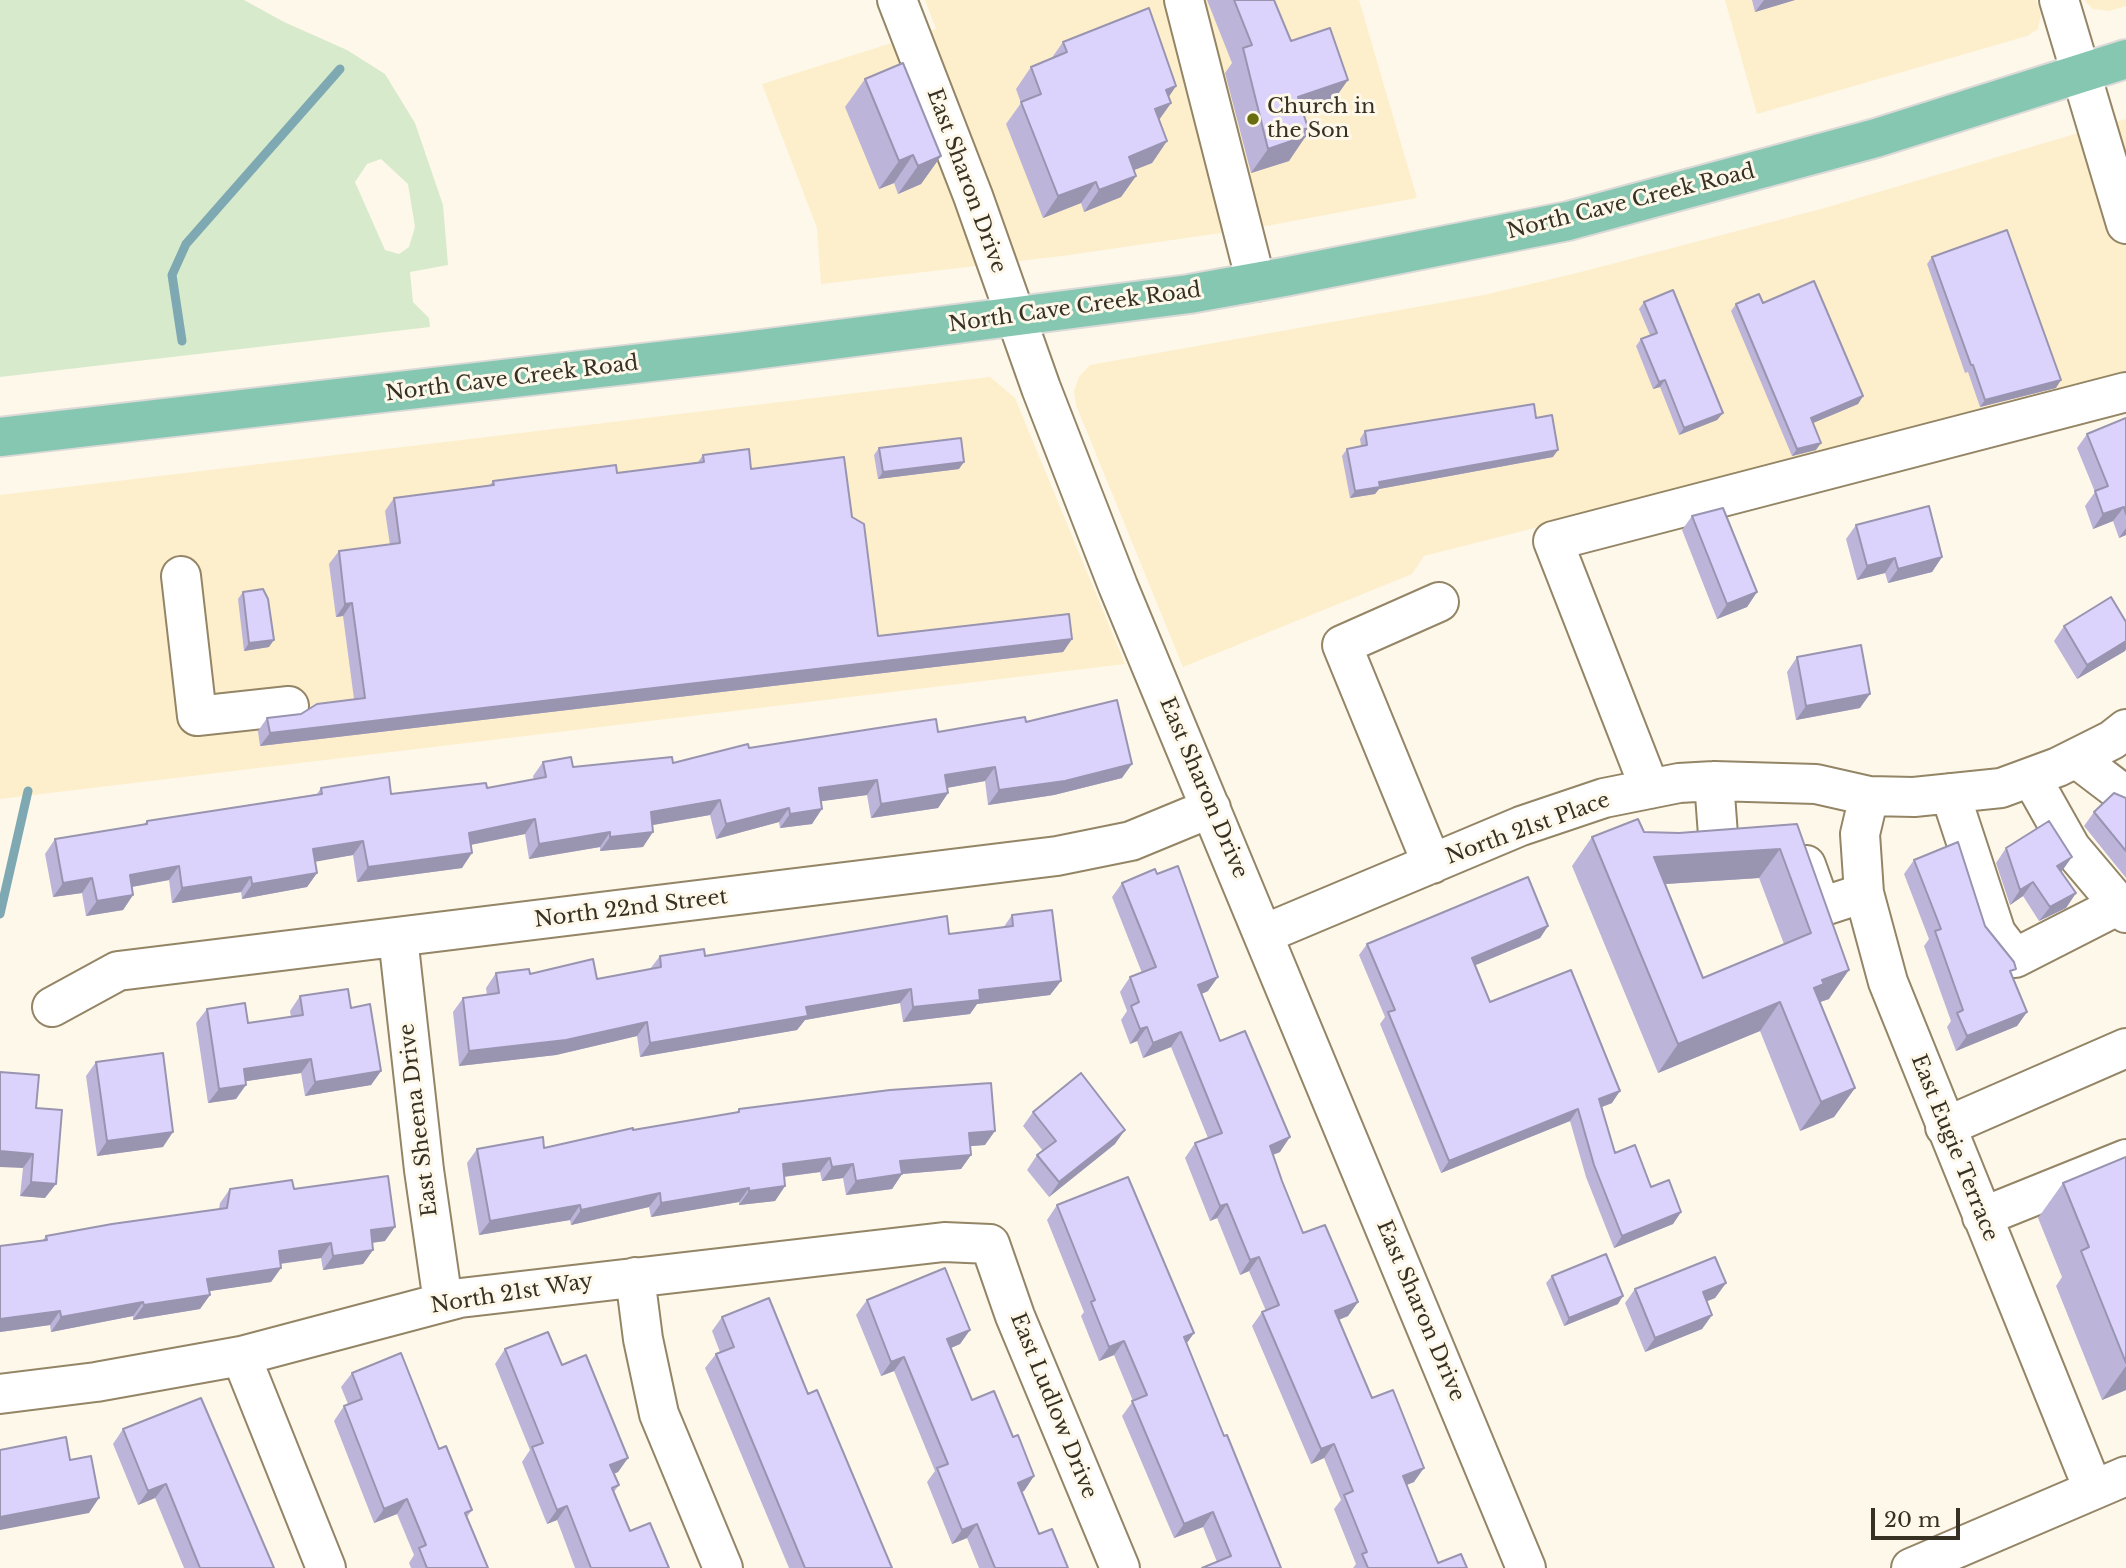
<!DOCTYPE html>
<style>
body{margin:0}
#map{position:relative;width:2126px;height:1568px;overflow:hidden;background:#fef8ea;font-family:"Libre Baskerville",serif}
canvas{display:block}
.scale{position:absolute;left:1871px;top:1508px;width:89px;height:32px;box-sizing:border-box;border:4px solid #373124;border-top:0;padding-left:9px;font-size:21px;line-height:24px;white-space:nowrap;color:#373124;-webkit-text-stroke:5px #fef8ea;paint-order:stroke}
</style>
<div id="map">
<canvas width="2126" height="1568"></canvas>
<div class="scale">20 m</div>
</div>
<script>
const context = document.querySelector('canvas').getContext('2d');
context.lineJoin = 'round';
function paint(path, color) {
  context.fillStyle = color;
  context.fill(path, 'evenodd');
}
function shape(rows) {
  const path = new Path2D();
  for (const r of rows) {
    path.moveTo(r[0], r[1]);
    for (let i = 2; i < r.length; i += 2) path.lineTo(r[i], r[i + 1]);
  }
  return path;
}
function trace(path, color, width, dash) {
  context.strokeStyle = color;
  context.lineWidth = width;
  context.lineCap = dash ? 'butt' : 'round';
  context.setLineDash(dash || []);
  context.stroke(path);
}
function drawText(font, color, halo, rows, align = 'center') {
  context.font = font + ' "Libre Baskerville",serif';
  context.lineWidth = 6;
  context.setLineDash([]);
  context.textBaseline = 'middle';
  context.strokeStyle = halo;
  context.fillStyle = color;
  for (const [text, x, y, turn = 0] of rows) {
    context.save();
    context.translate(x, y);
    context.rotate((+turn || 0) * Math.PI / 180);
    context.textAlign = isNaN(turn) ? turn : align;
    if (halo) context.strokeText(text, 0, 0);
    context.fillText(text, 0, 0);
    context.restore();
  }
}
paint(shape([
 [925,0,1359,0,1417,198,1255,228,1062,256,821,284,817,228,762,84,936,29],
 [1725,0,2036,0,2041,14,2038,29,2027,36,1757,114],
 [2084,0,2126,0,2126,6,2109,11,2093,9],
 [2126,119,2126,372,1980,415,1424,556,1412,574,1183,667,1076,405,1074,391,1079,377,1090,365,1484,295,1577,273,1821,209],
 [990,377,1015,398,1125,664,0,799,0,495]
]), '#fdefcc');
paint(shape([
 [0,0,244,0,284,22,347,50,385,74,415,123,443,205,448,265,410,272,413,302,429,318,430,327,0,377],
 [381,159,408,184,415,227,409,247,399,254,385,250,355,182,367,164]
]), '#d8eacc');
trace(shape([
 [182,341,172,275,186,244,340,69],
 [0,914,28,791]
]), '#7ea9b3', 9);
const minor = shape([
 [897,0,973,196,1041,388,1118,586,1526,1568],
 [1184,0,1256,282],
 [2059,0,2126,224],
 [181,576,197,716,289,706],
 [2076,758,2126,796],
 [2031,777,2071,848,2126,913],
 [1714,781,1718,835],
 [1650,789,1553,541,2126,392],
 [1950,793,1996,933,2015,958,2119,905],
 [1869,796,1860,834,1864,893,1888,982,2093,1489],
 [1432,864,1342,645,1439,602],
 [1806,865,1821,907,1864,893],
 [1264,934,1521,826,1604,798,1679,783,1714,781,1816,784,1869,796,1914,797,2001,788,2058,767,2112,740,2126,729],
 [398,937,424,1170,443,1302],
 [52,1007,118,971,1057,856,1131,841,1211,808],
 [1945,1127,2126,1048],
 [1982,1217,2126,1159],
 [635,1277,643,1339,659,1414,723,1568],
 [241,1356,326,1568],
 [0,1394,96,1382,241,1356,460,1298,944,1242,990,1244,1015,1316,1120,1568],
 [1911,1568,2126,1476]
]);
const major = shape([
 [0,437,738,352,1189,294,1284,277,1568,221,1876,138,2126,59]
]);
trace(minor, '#938565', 42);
trace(major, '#dbdad8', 42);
trace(minor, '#fff', 38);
trace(major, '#85c7b0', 38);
paint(shape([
 [1207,0,1274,0,1291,41,1331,104,1303,114,1305,132,1289,161,1251,173,1225,73,1232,63],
 [1752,0,1795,0,1755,12],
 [1063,42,1176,86,1169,96,1171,103,1159,120,1167,141,1152,163,1134,170,1136,176,1121,197,1084,212,1081,203,1043,218,1006,124,1021,103,1016,89,1031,67,1051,59],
 [865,79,941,156,921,184,898,194,894,183,879,189,845,107],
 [1932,257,2056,388,1980,407,1968,372,1965,373,1927,264],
 [1644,302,1723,413,1717,420,1679,435,1660,387,1653,389,1636,346,1641,339,1650,335,1639,309],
 [1736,304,1863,396,1858,404,1813,423,1816,450,1792,456,1731,311],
 [1536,418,1553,457,1379,489,1375,494,1350,498,1342,456,1347,449,1361,446,1360,439,1365,431],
 [2126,418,2126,535,2119,538,2113,521,2093,529,2085,506,2095,492,2077,448,2087,434],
 [879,448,959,469,878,479,874,455],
 [703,455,751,469,852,517,878,636,1072,639,1063,652,260,746,258,731,267,718,301,714,354,699,343,616,336,617,329,564,339,551,390,545,385,511,394,498,489,486,493,481,617,473,698,462],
 [1692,516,1757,592,1747,607,1717,619,1682,530],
 [1856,525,1942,557,1932,572,1888,583,1885,573,1857,580,1846,539],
 [243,592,269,647,244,651,238,599],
 [2126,622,2126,649,2125,651,2077,679,2054,641,2064,626],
 [1797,657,1860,708,1796,720,1787,672],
 [1026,722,1122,778,1054,795,988,805,985,781,947,788,948,793,938,808,871,818,867,795,821,801,812,824,780,828,779,822,716,839,710,815,653,825,643,847,600,851,600,847,529,859,525,834,471,845,462,868,357,882,353,855,315,861,317,873,307,887,242,899,241,892,172,903,169,880,132,887,133,895,123,910,86,916,82,893,53,897,45,854,55,839,144,824,147,821,317,794,321,788,391,794,487,788,534,780,533,776,543,762,573,767,673,763,749,748,938,732],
 [2126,798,2126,878,2084,826,2094,812],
 [1797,824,1829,999,1820,1002,1855,1088,1834,1117,1800,1131,1760,1031,1658,1073,1572,866,1592,837,1644,832,1679,833],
 [1759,878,1784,944,1703,978,1665,884],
 [2006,848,2061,871,2076,893,2066,908,2039,921,2023,896,2010,905,1996,863],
 [1914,860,1985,926,2012,975,2027,1012,2017,1026,1956,1051,1947,1027,1951,1021,1924,946,1929,939,1904,874],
 [1122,883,1208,991,1201,994,1220,1041,1280,1152,1273,1155,1282,1181,1303,1233,1358,1302,1348,1316,1339,1320,1372,1398,1414,1482,1407,1485,1438,1563,1467,1568,1353,1568,1356,1564,1334,1509,1341,1500,1324,1458,1311,1464,1252,1326,1262,1312,1266,1311,1249,1271,1240,1275,1217,1218,1210,1221,1185,1158,1195,1143,1208,1138,1171,1047,1143,1058,1137,1041,1130,1044,1121,1020,1127,1011,1120,992,1130,977,1142,973,1112,897],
 [1012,915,1061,981,1050,995,977,1004,970,1014,903,1022,900,1003,805,1020,797,1030,640,1057,637,1036,556,1055,459,1066,453,1012,463,998,487,995,486,988,496,973,530,974,597,979,650,969,660,956,705,956,949,934,1003,928],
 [1548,926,1540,938,1475,965,1490,1002,1612,1103,1602,1107,1615,1153,1651,1187,1681,1212,1673,1224,1614,1248,1586,1177,1570,1121,1441,1173,1380,1024,1385,1017,1359,955,1367,944],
 [300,996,351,1008,381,1071,371,1085,305,1096,301,1073,246,1081,236,1099,208,1103,196,1023,207,1009,248,1023,291,1017,290,1011],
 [96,1062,163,1147,97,1156,86,1076],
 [36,1108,45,1198,20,1196,23,1168],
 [739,1109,985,1145,970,1146,971,1155,961,1169,902,1174,892,1189,846,1195,843,1178,822,1181,820,1172,784,1177,785,1186,775,1201,739,1205,739,1202,651,1217,649,1207,571,1225,570,1220,479,1235,467,1163,477,1149,544,1148,633,1130,736,1113],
 [1033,1112,1115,1144,1049,1197,1027,1170,1037,1155,1043,1151,1023,1126],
 [2126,1157,2126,1390,2102,1400,2056,1286,2062,1277,2038,1218,2063,1183],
 [230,1189,294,1189,385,1241,372,1243,373,1250,363,1264,323,1270,321,1258,281,1264,281,1268,271,1282,209,1291,210,1295,200,1309,133,1320,133,1316,51,1332,50,1325,0,1332,0,1246,43,1240,46,1236,219,1209,220,1203],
 [1057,1205,1194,1333,1186,1344,1224,1436,1281,1568,1217,1562,1203,1527,1174,1538,1122,1416,1133,1401,1114,1355,1099,1361,1081,1316,1084,1312,1047,1220],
 [1552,1276,1618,1304,1564,1326,1546,1283],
 [1726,1283,1715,1298,1707,1301,1712,1315,1702,1329,1645,1352,1625,1303,1635,1289],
 [867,1300,970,1330,960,1344,951,1348,972,1400,1013,1437,1034,1476,1024,1491,1021,1492,1039,1534,1068,1568,979,1568,967,1538,952,1544,927,1482,935,1471,894,1371,881,1376,856,1315],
 [722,1317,808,1394,892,1568,789,1568,705,1368,716,1354,720,1352,712,1331],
 [505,1349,562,1365,628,1458,618,1472,614,1474,619,1485,614,1492,630,1531,669,1568,575,1568,557,1520,547,1524,522,1462,530,1450,495,1364],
 [352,1373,439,1449,472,1510,467,1517,488,1568,411,1568,409,1563,414,1555,397,1514,374,1523,334,1421,344,1406,348,1404,341,1387],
 [123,1429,274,1568,184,1568,155,1498,138,1505,113,1444]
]), '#bcb5d9');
paint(shape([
 [1764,0,1795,0,1755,12],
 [1348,80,1331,104,1280,122,1298,97],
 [1176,86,1162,107,1171,103,1156,124,1140,131,1166,90],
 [1308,128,1301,138,1306,136,1289,161,1251,173,1268,149],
 [1167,141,1152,163,1114,178,1129,157],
 [913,155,894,183,879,189,899,161],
 [941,156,921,184,898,194,918,166],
 [1136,176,1121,197,1084,212,1099,190],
 [1096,182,1081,203,1043,218,1058,196],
 [1665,380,1660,387,1653,389,1659,382],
 [2061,380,2056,388,1980,407,1985,400],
 [1863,396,1858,404,1806,426,1811,418],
 [1723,413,1717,420,1679,435,1684,428],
 [1821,443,1816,450,1792,456,1797,449],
 [1558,450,1553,457,1379,489,1375,494,1350,498,1355,491,1379,482],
 [964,462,959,469,878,479,883,472],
 [2124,507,2113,521,2093,529,2103,514],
 [2126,528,2126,535,2119,538],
 [1942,557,1932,572,1888,583,1898,569],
 [1895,558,1885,573,1857,580,1867,566],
 [1757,592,1747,607,1717,619,1727,604],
 [352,603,343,616,336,617,345,604],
 [1072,639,1063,652,260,746,270,733],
 [274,640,269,647,244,651,249,643],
 [2126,641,2126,649,2125,651,2077,679,2087,665],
 [1870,694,1860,708,1796,720,1806,706],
 [1132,764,1122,778,1054,795,988,805,999,790],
 [995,767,985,781,935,790,945,775],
 [877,780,867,795,809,803,819,788],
 [948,793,938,808,871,818,881,804],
 [720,800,710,815,641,827,651,812],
 [789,808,779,822,716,839,726,824],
 [822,809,812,824,780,828,790,814],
 [535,819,525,834,459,847,469,833],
 [610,832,600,847,529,859,539,844],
 [653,832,643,847,600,851,610,837],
 [363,841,353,855,303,864,313,849],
 [1780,849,1759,878,1634,886,1654,857],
 [472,853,462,868,357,882,368,867],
 [2072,857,2062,871,2047,880,2057,866],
 [179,866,169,880,120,889,130,875],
 [317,873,307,887,242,899,252,884],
 [251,877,241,892,172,903,182,888],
 [92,878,82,893,53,897,63,883],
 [2033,882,2023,896,2010,905,2020,890],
 [2076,893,2066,908,2039,921,2050,907],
 [133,895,123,910,86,916,97,901],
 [1548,926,1540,938,1464,970,1472,958],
 [1849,970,1829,999,1808,1006,1814,988,1822,980],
 [1218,977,1208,991,1188,1000,1198,985],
 [1061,981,1050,995,977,1004,970,1014,903,1022,913,1007,979,990],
 [911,989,900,1003,805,1020,797,1030,640,1057,650,1043,806,1007],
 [1780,1002,1760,1031,1658,1073,1678,1044],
 [2027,1012,2017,1026,1956,1051,1967,1036],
 [647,1022,637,1036,556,1055,459,1066,469,1051],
 [1147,1027,1137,1041,1130,1044,1140,1029],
 [1181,1032,1171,1047,1143,1058,1153,1043],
 [311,1059,301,1073,234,1083,244,1069],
 [381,1071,371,1085,305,1096,315,1082],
 [246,1085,236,1099,208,1103,219,1089],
 [1855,1088,1834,1117,1800,1131,1821,1102],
 [1620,1091,1612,1103,1591,1111,1599,1099],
 [1578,1109,1570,1121,1441,1173,1449,1161],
 [1125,1130,1115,1144,1049,1197,1059,1182],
 [995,1131,985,1145,959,1147,969,1133],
 [173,1132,163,1147,97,1156,107,1141],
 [1290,1137,1280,1152,1259,1160,1270,1146],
 [0,1151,33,1154,23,1168,0,1167],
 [971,1155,961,1169,890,1175,900,1161],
 [830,1158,820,1172,773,1178,783,1164],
 [853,1164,843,1178,822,1181,832,1167],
 [902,1174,892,1189,846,1195,856,1181],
 [31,1182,56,1184,45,1198,20,1196],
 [785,1186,775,1201,739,1205,749,1191],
 [749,1188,739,1202,651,1217,661,1203],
 [660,1193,649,1207,571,1225,581,1210],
 [1227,1204,1217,1218,1210,1221,1220,1206],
 [580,1205,570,1220,479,1235,490,1221],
 [1681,1212,1673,1224,1614,1248,1622,1236],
 [395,1227,385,1241,361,1244,371,1230],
 [331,1243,321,1258,269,1265,279,1251],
 [373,1250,363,1264,323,1270,333,1256],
 [1259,1257,1249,1271,1240,1275,1250,1260],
 [281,1268,271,1282,197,1293,207,1279],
 [1726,1283,1715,1298,1693,1307,1703,1292],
 [210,1295,200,1309,133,1320,144,1305],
 [1623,1296,1618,1304,1564,1326,1569,1318],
 [143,1302,133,1316,51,1332,61,1317],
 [1358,1302,1348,1316,1325,1325,1335,1311],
 [60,1311,50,1325,0,1332,0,1319],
 [1712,1315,1702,1329,1645,1352,1655,1338],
 [970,1330,960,1344,937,1354,947,1339],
 [1194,1333,1184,1347,1184,1337],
 [1124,1341,1114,1355,1099,1361,1109,1347],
 [904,1357,894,1371,881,1376,891,1362],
 [2126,1366,2126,1390,2102,1400],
 [1334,1444,1324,1458,1311,1464,1321,1449],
 [628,1458,618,1472,600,1479,610,1465],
 [1424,1468,1414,1482,1393,1490,1403,1476],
 [1034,1476,1024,1491,1008,1498,1018,1483],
 [166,1484,155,1498,138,1505,148,1491],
 [99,1498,89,1513,0,1530,0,1517],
 [407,1499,397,1514,374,1523,384,1509],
 [567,1506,557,1520,547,1524,557,1510],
 [1213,1512,1203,1527,1174,1538,1184,1524],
 [977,1524,967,1538,952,1544,962,1530]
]), '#9994b0');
const building = shape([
 [1234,0,1274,0,1291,41,1330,28,1348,80,1298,97,1308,128,1304,129,1306,136,1268,149,1243,48,1252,45,1234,0],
 [1149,8,1176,86,1166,90,1171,103,1155,109,1167,141,1129,157,1136,176,1099,190,1096,182,1058,196,1021,102,1041,94,1031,67,1067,52,1063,42,1149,8],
 [903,63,941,156,918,166,913,155,899,161,865,79,903,63],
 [2007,230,2061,380,1985,400,1973,365,1971,365,1932,257,2007,230],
 [1814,281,1863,396,1811,418,1821,443,1797,449,1736,304,1759,294,1763,303,1814,281],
 [1673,290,1723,413,1684,428,1665,380,1659,382,1641,339,1657,333,1644,302,1673,290],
 [1534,404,1536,418,1552,415,1558,450,1379,482,1380,487,1355,491,1347,449,1367,445,1365,431,1534,404],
 [2126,418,2126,514,2124,507,2103,514,2095,491,2108,486,2087,434,2126,418],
 [961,438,964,462,883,472,879,448,961,438],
 [749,449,751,469,844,457,852,517,864,524,878,636,1069,614,1072,639,270,733,267,718,301,714,317,704,365,698,352,603,345,604,339,551,400,543,394,498,494,485,493,481,616,465,617,473,704,462,703,455,749,449],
 [1929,506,1942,557,1898,569,1895,558,1867,566,1856,525,1929,506],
 [1723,508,1757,592,1727,604,1692,516,1723,508],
 [263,589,268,599,274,640,249,643,243,592,263,589],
 [2111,597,2126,622,2126,641,2087,665,2064,626,2111,597],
 [1861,645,1870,694,1806,706,1797,657,1861,645],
 [1117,700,1132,764,1065,781,999,790,995,767,945,775,948,793,881,804,877,780,819,788,822,809,790,814,789,808,726,824,720,800,651,812,653,832,610,837,610,832,539,844,535,819,469,833,472,853,368,867,363,841,313,849,317,873,252,884,251,877,182,888,179,866,130,875,133,895,97,901,92,878,63,883,55,839,147,824,147,821,322,794,321,788,389,777,391,794,486,783,487,788,546,777,543,762,571,757,573,767,672,757,673,763,748,744,749,748,936,719,938,732,1025,717,1026,722,1117,700],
 [2114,793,2126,798,2126,851,2094,812,2114,793],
 [1638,819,1644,832,1679,833,1797,824,1849,970,1822,980,1824,984,1814,988,1855,1088,1821,1102,1780,1002,1678,1044,1592,837,1638,819],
 [1780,849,1811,933,1703,978,1654,857,1780,849],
 [2049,821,2072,857,2057,866,2076,893,2050,907,2033,882,2020,890,2006,848,2049,821],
 [1958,842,1985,926,2014,962,2016,969,2010,971,2027,1012,1967,1036,1957,1013,1963,1010,1935,931,1941,929,1914,860,1958,842],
 [1178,866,1218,977,1198,985,1220,1041,1245,1031,1290,1137,1270,1146,1282,1181,1303,1233,1325,1225,1358,1302,1335,1311,1372,1398,1393,1390,1424,1468,1403,1476,1438,1563,1461,1554,1467,1568,1368,1568,1362,1554,1367,1552,1344,1495,1353,1491,1334,1444,1321,1449,1262,1312,1279,1305,1259,1257,1250,1260,1227,1204,1220,1206,1195,1143,1222,1133,1181,1032,1153,1043,1147,1027,1140,1029,1131,1006,1139,1002,1130,977,1156,967,1122,883,1155,869,1157,874,1178,866],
 [1528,877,1548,926,1472,958,1490,1002,1571,970,1620,1091,1599,1099,1615,1153,1635,1145,1651,1187,1669,1180,1681,1212,1622,1236,1594,1165,1578,1109,1449,1161,1388,1012,1395,1010,1367,944,1528,877],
 [1052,910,1061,981,979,990,980,1000,913,1007,911,989,806,1007,808,1016,650,1043,647,1022,566,1040,469,1051,463,998,499,993,496,973,529,969,530,974,593,959,597,979,661,967,660,956,704,949,705,956,947,916,949,934,1013,926,1012,915,1052,910],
 [348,989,351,1008,370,1004,381,1071,315,1082,311,1059,244,1069,246,1085,219,1089,207,1009,245,1003,248,1023,303,1015,300,996,348,989],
 [163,1053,173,1132,107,1141,96,1062,163,1053],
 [0,1072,39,1075,36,1108,62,1110,56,1184,31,1182,33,1154,0,1151,0,1072],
 [1081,1073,1125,1130,1059,1182,1037,1155,1056,1141,1033,1112,1081,1073],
 [991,1083,995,1131,969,1133,971,1155,900,1161,902,1174,856,1181,853,1164,832,1167,830,1158,783,1164,785,1186,749,1191,749,1188,661,1203,660,1193,581,1210,580,1205,490,1221,477,1149,543,1137,544,1148,633,1128,633,1130,739,1112,739,1109,890,1090,991,1083],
 [2126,1157,2126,1363,2081,1251,2089,1247,2063,1183,2126,1157],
 [388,1176,395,1227,371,1230,373,1250,333,1256,331,1243,279,1251,281,1268,207,1279,210,1295,144,1305,143,1302,61,1317,60,1311,0,1319,0,1246,47,1240,46,1236,112,1224,227,1208,230,1189,292,1180,294,1189,388,1176],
 [1128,1177,1194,1333,1184,1337,1224,1436,1227,1435,1281,1568,1202,1568,1231,1556,1213,1512,1184,1524,1132,1401,1147,1395,1124,1341,1109,1347,1091,1302,1095,1300,1057,1205,1128,1177],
 [1606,1254,1623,1296,1569,1318,1552,1276,1606,1254],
 [1715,1257,1726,1283,1703,1292,1712,1315,1655,1338,1635,1289,1715,1257],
 [945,1268,970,1330,947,1339,972,1400,994,1391,1013,1437,1018,1435,1034,1476,1018,1483,1039,1534,1052,1529,1068,1568,995,1568,977,1524,962,1530,937,1468,948,1464,904,1357,891,1362,867,1300,945,1268],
 [769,1298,808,1394,817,1390,892,1568,805,1568,716,1354,734,1347,722,1317,769,1298],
 [548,1332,562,1365,586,1355,628,1458,610,1465,619,1485,612,1488,630,1531,650,1523,669,1568,591,1568,567,1506,557,1510,532,1447,543,1443,505,1349,548,1332],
 [401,1353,439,1449,446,1446,472,1510,465,1513,488,1568,427,1568,419,1548,426,1545,407,1499,384,1509,344,1406,362,1399,352,1373,401,1353],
 [201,1398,274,1568,200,1568,166,1484,148,1491,123,1429,201,1398],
 [66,1437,70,1460,91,1456,99,1498,0,1517,0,1450,66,1437]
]);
paint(building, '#dbd3fc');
trace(building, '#9994b0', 2);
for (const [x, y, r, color] of [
 [1253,119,7,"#686d10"]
]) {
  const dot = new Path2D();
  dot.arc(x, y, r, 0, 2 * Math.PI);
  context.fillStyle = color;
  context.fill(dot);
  trace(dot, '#fef8ea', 2.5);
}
drawText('21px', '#373124', '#fef8ea', [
 ["Church in",1267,107],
 ["the Son",1267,131]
], 'left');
drawText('21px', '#373124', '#fef8ea', [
 ["East Sharon Drive",966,181,70],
 ["North Cave Creek Road",1631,202,-14],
 ["North Cave Creek Road",1075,308,-8],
 ["North Cave Creek Road",512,379,-7],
 ["East Sharon Drive",1203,788,67],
 ["North 21st Place",1528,829,-20],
 ["North 22nd Street",631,909,-7],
 ["East Sheena Drive",419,1120,-97],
 ["East Eugie Terrace",1954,1148,68],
 ["North 21st Way",512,1294,-9],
 ["East Sharon Drive",1420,1311,67],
 ["East Ludlow Drive",1053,1406,68]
]);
</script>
